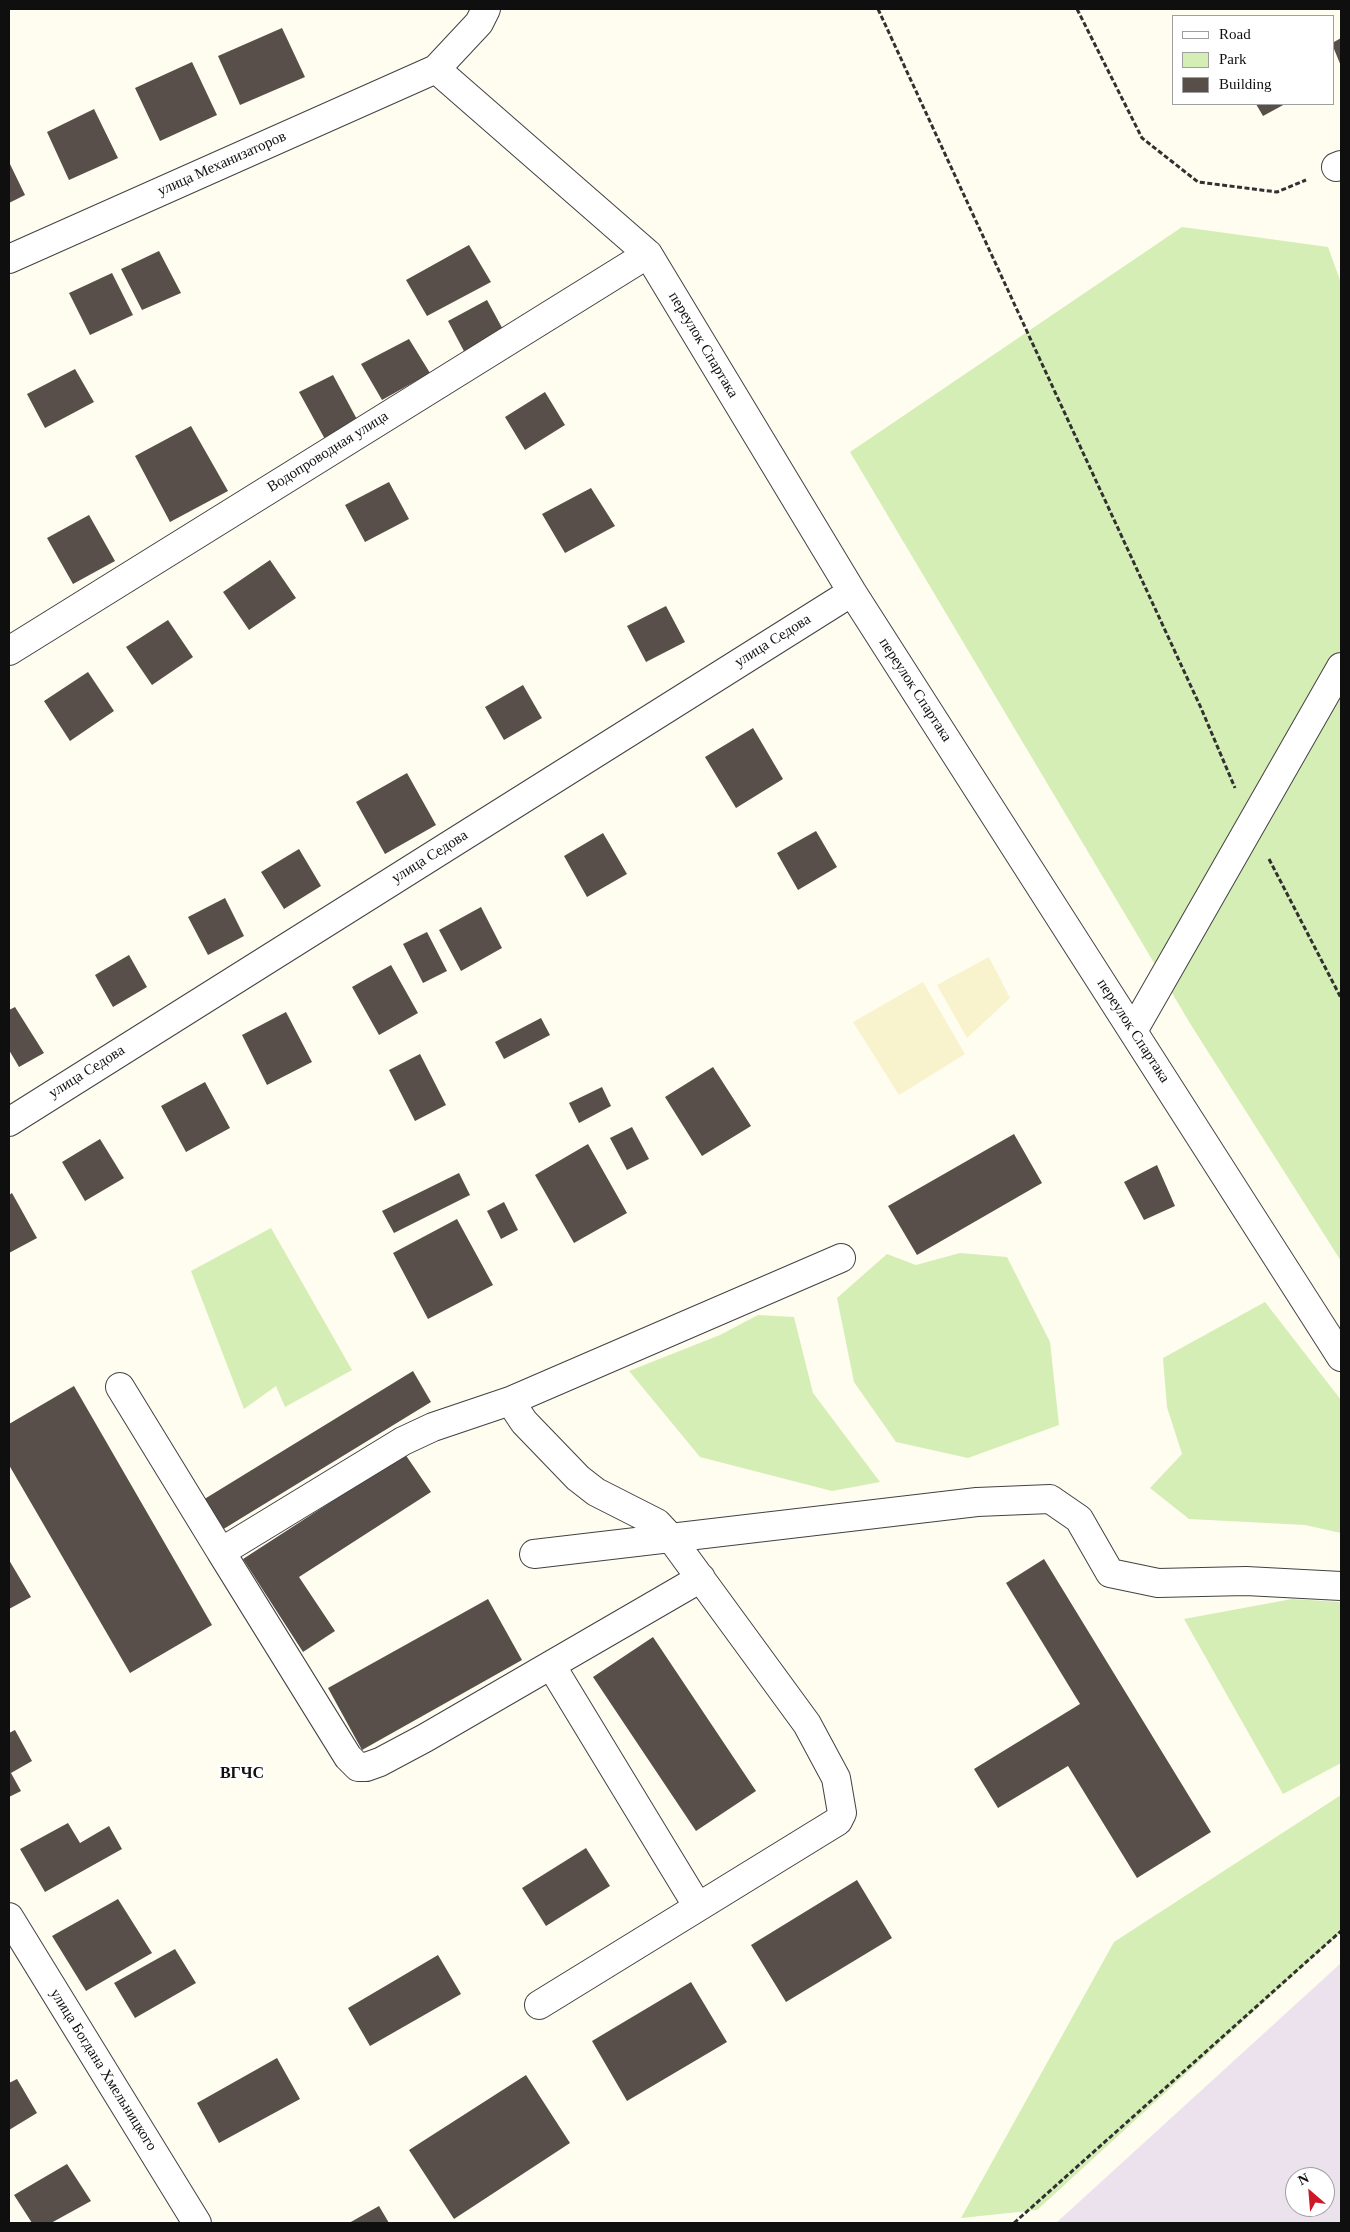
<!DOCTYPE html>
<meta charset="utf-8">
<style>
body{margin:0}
#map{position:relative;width:1350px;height:2232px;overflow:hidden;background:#fffcf0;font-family:Georgia,serif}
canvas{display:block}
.frame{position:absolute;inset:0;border:10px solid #0f0f0f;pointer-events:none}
.legend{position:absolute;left:1172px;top:15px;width:162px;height:90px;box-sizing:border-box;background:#fff;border:1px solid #9f9f9f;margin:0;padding:6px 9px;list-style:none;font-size:15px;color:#0f0f0f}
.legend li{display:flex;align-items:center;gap:10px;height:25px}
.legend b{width:25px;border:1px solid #9f9f9f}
.north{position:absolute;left:1285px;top:2167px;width:50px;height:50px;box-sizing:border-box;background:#fff;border:1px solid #9f9f9f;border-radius:50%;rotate:333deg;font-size:14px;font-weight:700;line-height:20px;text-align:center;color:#0f0f0f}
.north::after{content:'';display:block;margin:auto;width:18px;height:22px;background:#cd1828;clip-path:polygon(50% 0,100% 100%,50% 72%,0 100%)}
</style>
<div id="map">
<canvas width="1350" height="2232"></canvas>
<div class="frame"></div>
<ul class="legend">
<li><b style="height:6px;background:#fff"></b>Road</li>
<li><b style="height:14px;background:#d5eeb5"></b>Park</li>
<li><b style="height:14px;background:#584f4a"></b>Building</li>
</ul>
<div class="north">N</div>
</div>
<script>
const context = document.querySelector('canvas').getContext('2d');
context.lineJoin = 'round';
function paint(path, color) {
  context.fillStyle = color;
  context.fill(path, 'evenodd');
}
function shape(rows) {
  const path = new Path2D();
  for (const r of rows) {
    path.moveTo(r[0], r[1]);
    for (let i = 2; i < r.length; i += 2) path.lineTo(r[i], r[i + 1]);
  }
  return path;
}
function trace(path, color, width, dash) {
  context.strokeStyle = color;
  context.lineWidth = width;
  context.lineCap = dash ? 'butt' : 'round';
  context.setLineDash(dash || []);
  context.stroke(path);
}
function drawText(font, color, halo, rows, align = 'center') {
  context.font = font + ' Georgia,serif';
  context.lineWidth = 5;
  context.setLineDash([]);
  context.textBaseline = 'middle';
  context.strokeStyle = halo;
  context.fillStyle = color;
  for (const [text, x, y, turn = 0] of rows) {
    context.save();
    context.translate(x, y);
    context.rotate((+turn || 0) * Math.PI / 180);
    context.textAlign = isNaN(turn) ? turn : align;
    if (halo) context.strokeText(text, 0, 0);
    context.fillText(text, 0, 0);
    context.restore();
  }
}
paint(shape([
 [1341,1963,1341,2223,1056,2223],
 [1295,2177,1325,2177,1325,2207,1295,2207]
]), '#ece2ee');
paint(shape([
 [989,957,1010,998,967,1038,937,985],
 [923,982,965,1054,899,1095,853,1022]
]), '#f8f3cd');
paint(shape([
 [1182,227,1328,247,1341,283,1341,1261,1191,1025,850,452],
 [271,1228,352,1370,285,1407,276,1386,244,1409,191,1271],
 [960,1253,1007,1257,1050,1342,1059,1425,968,1458,896,1442,854,1382,837,1298,887,1254,916,1265],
 [1265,1302,1341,1400,1341,1533,1305,1525,1189,1519,1150,1488,1182,1454,1167,1407,1163,1358],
 [758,1315,794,1317,813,1393,880,1482,832,1491,700,1457,629,1371,720,1335],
 [1292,1599,1341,1602,1341,1763,1283,1794,1184,1619],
 [1341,1795,1341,1932,1037,2210,961,2218,1114,1942]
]), '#d5eeb5');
paint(shape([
 [282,28,305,77,240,105,218,56],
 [1341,38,1341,66,1334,49,1334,42],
 [192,62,217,115,160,141,135,88],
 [1256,104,1285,104,1263,116],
 [94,109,118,158,69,180,47,132],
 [9,162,25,195,9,203],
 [469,245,491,282,427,316,406,280],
 [159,251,181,293,142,310,121,269],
 [112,273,133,315,90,335,69,293],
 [487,300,506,335,466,355,448,321],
 [409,339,430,373,382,400,361,364],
 [75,369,94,402,45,428,27,394],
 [333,375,359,423,326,441,299,392],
 [545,392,565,425,525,450,505,417],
 [191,426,228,491,170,522,135,456],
 [389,482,409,519,365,542,345,505],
 [591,488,615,526,565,553,542,514],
 [89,515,115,561,73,584,47,538],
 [270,560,296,598,249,630,223,592],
 [666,606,685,642,646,662,627,626],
 [168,620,193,657,152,685,126,647],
 [88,672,114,711,70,741,44,701],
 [523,685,542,718,504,740,485,707],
 [753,728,783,779,736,808,705,757],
 [407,773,436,825,385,854,356,802],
 [816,831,837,867,798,890,777,853],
 [603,833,627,874,587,897,564,856],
 [299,849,321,886,284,909,261,872],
 [225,898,244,936,208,955,188,917],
 [481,907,502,948,461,971,439,930],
 [427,932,447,971,423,983,403,944],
 [129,955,147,987,113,1007,95,975],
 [391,965,418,1013,379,1035,352,987],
 [15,1007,44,1053,19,1067,9,1050,9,1010],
 [286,1012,312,1062,267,1085,242,1035],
 [541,1018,550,1035,504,1059,495,1042],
 [420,1054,446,1105,415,1121,389,1070],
 [713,1067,751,1126,702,1156,665,1097],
 [205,1082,230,1128,186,1152,161,1106],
 [602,1087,611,1106,579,1123,569,1103],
 [632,1127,649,1159,627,1170,610,1138],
 [1014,1134,1042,1183,917,1255,888,1206],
 [100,1139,124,1178,85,1201,62,1162],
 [588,1144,627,1213,574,1243,535,1175],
 [1157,1165,1175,1206,1144,1220,1124,1182],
 [459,1173,470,1195,394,1233,382,1211],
 [12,1193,37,1238,9,1253,9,1195],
 [504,1202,518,1230,501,1239,487,1211],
 [457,1219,493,1285,428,1319,393,1253],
 [413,1371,431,1402,217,1533,198,1503],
 [74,1386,212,1625,130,1673,9,1465,9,1424],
 [405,1454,431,1492,299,1577,335,1631,303,1652,243,1559],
 [1044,1559,1211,1832,1137,1878,1068,1766,998,1808,974,1769,1080,1704,1006,1583],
 [9,1560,31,1597,9,1609],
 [488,1599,522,1660,362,1750,328,1688],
 [653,1637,756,1791,696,1831,593,1677],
 [15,1730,32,1761,11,1773,21,1791,9,1797,9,1733],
 [68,1823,80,1843,109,1826,122,1849,45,1892,20,1849],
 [586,1848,610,1886,546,1926,522,1888],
 [857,1880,892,1938,786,2002,751,1945],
 [118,1899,152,1953,86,1991,52,1936],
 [175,1949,196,1983,135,2018,114,1983],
 [438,1955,461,1994,370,2046,348,2008],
 [691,1982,727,2042,627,2101,592,2041],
 [277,2058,300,2099,219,2143,197,2103],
 [526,2075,570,2143,454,2219,409,2150],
 [17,2079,37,2113,9,2130,9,2083],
 [67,2164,91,2201,51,2223,32,2223,14,2195],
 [379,2206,389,2223,349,2223]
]), '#584f4a');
const minor = shape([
 [436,69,648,254,852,592,1341,1357],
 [1336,167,1341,165],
 [9,259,436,69,479,23,486,9],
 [9,651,648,254],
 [1133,1031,1341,667],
 [9,1122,852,592],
 [120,1387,221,1552,403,1441,433,1427,510,1401],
 [221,1552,348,1757,358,1767,366,1767,380,1762,425,1738,701,1578],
 [534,1554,977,1502,1050,1499,1079,1519,1110,1573,1158,1583,1246,1581,1341,1586],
 [551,1665,698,1907],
 [9,1917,197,2223],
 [539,2005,838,1821,842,1813,836,1778,807,1724,671,1538,657,1523,596,1492,578,1478,524,1422,510,1401,841,1258]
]);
trace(minor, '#424242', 30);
trace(shape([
 [878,9,1201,708,1235,788],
 [1077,9,1142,138,1198,182,1277,192,1306,180],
 [1269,859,1341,998],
 [1014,2223,1341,1931]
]), '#313131', 3, [5, 2.5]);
trace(minor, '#fff', 28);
drawText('15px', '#0f0f0f', '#fff', [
 ["улица Механизаторов",222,164,-24],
 ["переулок Спартака",703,345,59],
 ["Водопроводная улица",328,452,-32],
 ["улица Седова",773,641,-32],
 ["переулок Спартака",915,690,57],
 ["улица Седова",430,857,-32],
 ["переулок Спартака",1133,1031,57],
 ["улица Седова",87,1072,-32],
 ["улица Богдана Хмельницкого",103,2070,58]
]);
drawText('bold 16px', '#0f0f0f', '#fff', [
 ["ВГЧС",242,1774]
]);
</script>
